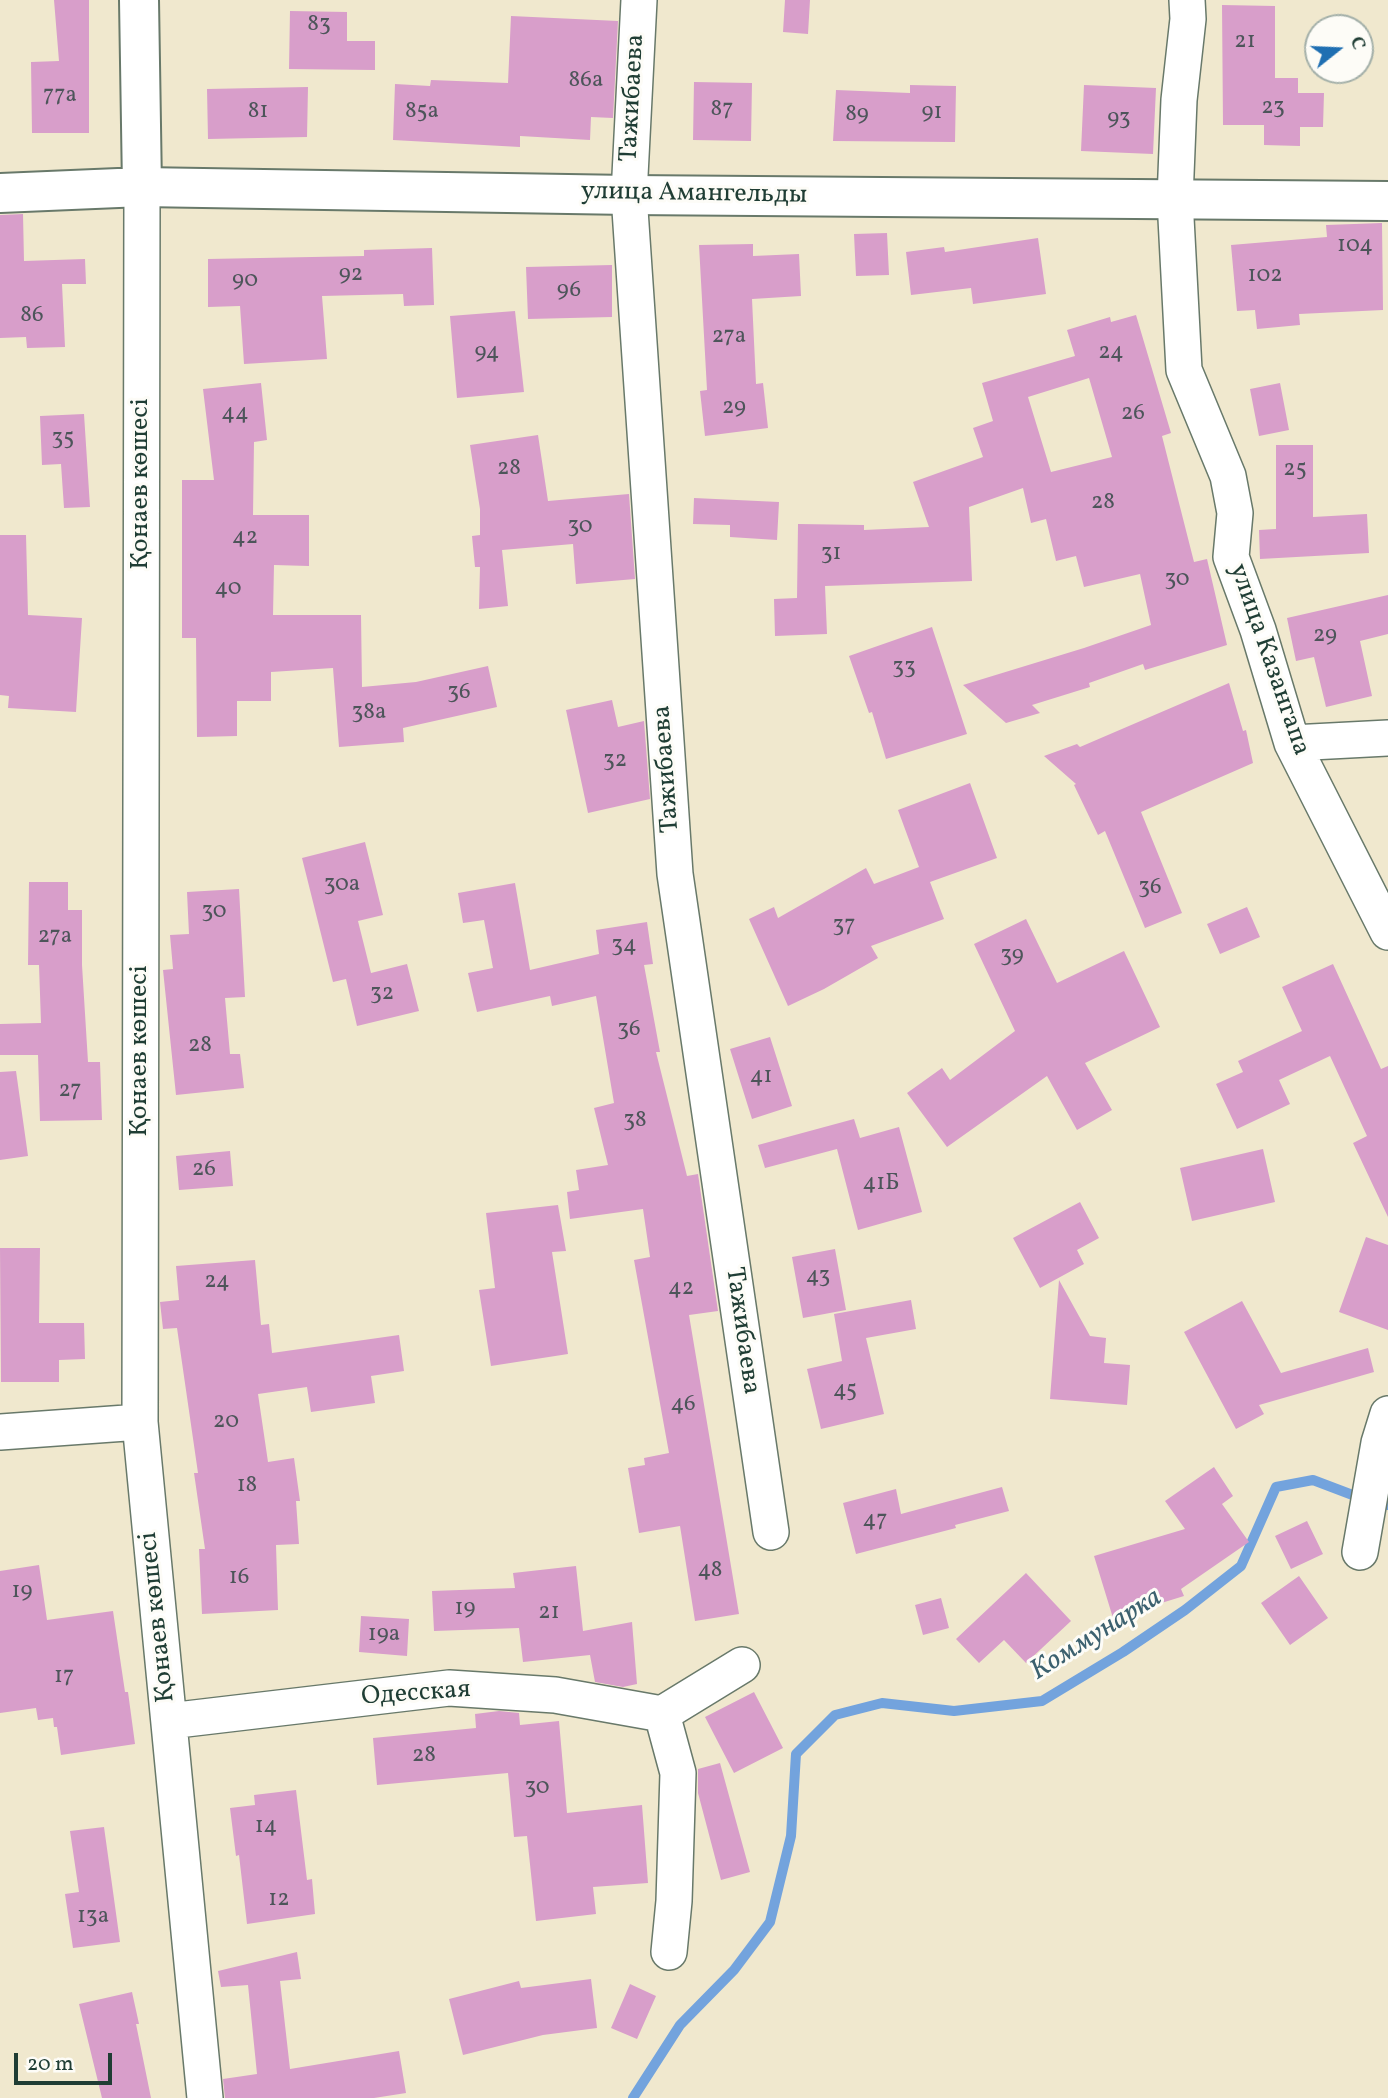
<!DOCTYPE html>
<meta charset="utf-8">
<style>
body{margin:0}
#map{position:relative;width:1388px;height:2098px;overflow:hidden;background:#f0e8ce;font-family:Vollkorn,serif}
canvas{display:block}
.north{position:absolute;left:1304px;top:14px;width:70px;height:70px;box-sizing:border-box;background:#fdfcf7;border:2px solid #a4b0a9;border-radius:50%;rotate:72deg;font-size:19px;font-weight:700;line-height:28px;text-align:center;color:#1f3d34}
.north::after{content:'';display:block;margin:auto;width:24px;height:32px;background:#1f6fb2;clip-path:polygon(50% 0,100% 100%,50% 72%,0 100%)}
.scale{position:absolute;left:14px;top:2053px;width:98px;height:32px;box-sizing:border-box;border:4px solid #1f3d34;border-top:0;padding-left:9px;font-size:21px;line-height:24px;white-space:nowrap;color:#1f3d34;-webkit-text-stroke:5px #fdfcf7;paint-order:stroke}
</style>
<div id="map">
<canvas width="1388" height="2098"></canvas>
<div class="north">С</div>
<div class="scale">20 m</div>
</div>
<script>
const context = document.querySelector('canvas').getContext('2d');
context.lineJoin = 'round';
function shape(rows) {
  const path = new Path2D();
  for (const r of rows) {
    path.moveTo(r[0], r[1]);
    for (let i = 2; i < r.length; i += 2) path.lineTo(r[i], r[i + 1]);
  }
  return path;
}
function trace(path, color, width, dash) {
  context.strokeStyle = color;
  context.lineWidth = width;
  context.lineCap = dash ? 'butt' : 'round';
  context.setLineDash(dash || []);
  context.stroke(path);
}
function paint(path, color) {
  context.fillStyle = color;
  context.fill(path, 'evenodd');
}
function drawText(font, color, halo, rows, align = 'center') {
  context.font = font + ' Vollkorn,serif';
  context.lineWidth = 6;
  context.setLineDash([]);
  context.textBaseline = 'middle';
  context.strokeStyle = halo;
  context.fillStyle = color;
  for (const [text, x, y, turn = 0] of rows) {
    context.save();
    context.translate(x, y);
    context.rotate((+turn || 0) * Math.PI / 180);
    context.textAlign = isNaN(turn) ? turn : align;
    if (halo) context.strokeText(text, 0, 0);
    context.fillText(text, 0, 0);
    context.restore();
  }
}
trace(shape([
 [633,2098,680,2025,734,1970,770,1922,791,1836,796,1754,835,1715,882,1703,954,1711,1042,1701,1123,1652,1185,1610,1241,1566,1276,1487,1313,1480,1371,1502,1388,1505]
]), '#73a3dd', 10);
paint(shape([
 [54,0,89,0,89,133,32,133,31,62,59,61],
 [785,0,810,0,808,34,783,32],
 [1222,5,1275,6,1275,78,1298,78,1298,93,1324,93,1323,127,1300,127,1300,146,1264,145,1264,125,1223,125],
 [290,11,347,12,347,41,375,41,375,70,289,69],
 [511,16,618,21,613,118,591,117,590,140,520,136,520,147,393,140,395,84,430,86,431,80,508,83],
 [694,82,752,83,751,141,693,140],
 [910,85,956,86,955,142,833,141,836,90,910,93],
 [1084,85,1156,88,1153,154,1081,151],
 [308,87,307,137,208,139,207,89],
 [23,214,24,261,85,259,86,284,62,284,65,347,27,348,26,337,0,338,0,215],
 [1382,223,1383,310,1299,314,1300,325,1257,329,1255,310,1237,311,1231,245,1327,237,1326,225],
 [887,233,889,275,856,276,854,234],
 [1038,238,1046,294,973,304,971,288,911,295,906,252,944,247,945,252],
 [753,244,753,256,799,254,801,296,752,299,756,384,763,383,768,428,705,436,700,391,707,390,699,245],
 [432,248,434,305,404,306,403,294,322,296,327,359,244,364,240,306,208,307,208,259,364,256,364,250],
 [612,265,612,317,528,319,526,267],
 [515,311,524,392,457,398,450,316],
 [1136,315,1171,433,1162,436,1194,562,1207,559,1227,645,1145,670,1143,664,1089,683,1090,687,1032,705,1040,713,1006,723,963,685,1084,648,1151,625,1140,574,1084,587,1076,556,1056,561,1046,519,1031,523,1023,488,969,507,972,581,825,586,827,634,775,636,774,599,797,598,798,524,864,525,864,530,929,527,913,482,983,457,973,428,993,421,982,383,1075,356,1067,330,1110,317,1111,322],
 [1089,378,1112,457,1051,472,1028,397],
 [261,383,267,440,254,442,253,515,309,515,309,566,274,565,273,615,361,615,362,687,416,682,488,666,497,707,403,728,404,742,339,747,333,668,271,672,271,701,237,701,237,736,197,737,196,638,182,638,182,480,214,480,203,389],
 [1280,383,1289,430,1259,436,1250,389],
 [84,414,90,507,64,508,61,464,42,465,40,416],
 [538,435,548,501,629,494,635,579,576,584,573,544,502,550,508,606,479,609,480,567,475,567,472,536,480,535,480,509,470,445],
 [1276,445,1313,445,1313,517,1367,514,1369,553,1260,559,1259,530,1276,529],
 [694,498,779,502,777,540,730,537,730,525,693,524],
 [0,535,26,535,28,615,82,618,76,712,8,708,9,696,0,695],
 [1388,595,1388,634,1360,641,1372,696,1326,707,1314,657,1296,661,1287,618],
 [932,627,967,734,886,759,872,712,869,713,849,656],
 [1229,683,1243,731,1246,730,1253,763,1141,812,1182,913,1145,928,1105,831,1098,835,1074,785,1076,784,1044,756,1077,744,1080,747],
 [612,700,618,727,644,721,650,799,588,813,566,710],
 [970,783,997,858,930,882,944,919,871,946,878,958,824,989,788,1006,749,919,774,907,778,918,866,868,874,884,919,867,898,810],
 [365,842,383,915,358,921,371,973,407,964,419,1011,357,1026,346,979,333,982,302,858],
 [29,882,68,882,68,910,82,910,82,965,88,1062,100,1062,102,1120,40,1121,38,1055,0,1055,0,1024,41,1023,39,965,28,965],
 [515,883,530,970,599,954,596,930,647,922,653,964,644,965,660,1052,656,1052,687,1176,698,1174,718,1311,689,1315,739,1614,695,1621,680,1526,639,1533,628,1468,645,1465,644,1458,669,1453,634,1260,650,1257,643,1209,570,1219,567,1192,579,1190,576,1170,608,1165,594,1108,614,1103,596,996,552,1006,550,996,477,1012,468,973,493,968,484,920,463,923,458,893],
 [239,889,245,997,225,998,230,1054,240,1054,244,1088,176,1095,163,970,173,969,170,935,189,934,187,892],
 [1247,907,1260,937,1220,954,1207,924],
 [1026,919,1057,983,1124,951,1160,1027,1085,1063,1112,1110,1077,1130,1047,1076,947,1147,907,1093,942,1068,950,1080,1015,1031,974,944],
 [1333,964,1381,1069,1388,1066,1388,1217,1353,1143,1367,1136,1330,1056,1279,1080,1290,1104,1237,1129,1216,1084,1243,1072,1238,1061,1302,1031,1282,987],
 [770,1037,792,1106,752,1119,730,1049],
 [16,1071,28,1156,0,1160,0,1072],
 [854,1119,860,1138,899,1127,922,1212,858,1230,837,1149,765,1168,758,1145],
 [1263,1149,1275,1202,1192,1221,1180,1168],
 [230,1151,233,1186,179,1190,176,1156],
 [1080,1202,1099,1238,1077,1250,1084,1264,1040,1288,1013,1238],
 [558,1205,566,1251,552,1252,568,1354,491,1366,479,1290,495,1288,486,1213],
 [1366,1237,1388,1245,1388,1330,1339,1312],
 [0,1248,40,1248,39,1323,84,1323,85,1359,59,1360,59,1382,1,1382],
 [835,1249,846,1310,803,1318,792,1257],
 [255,1260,261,1325,269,1324,272,1353,399,1335,404,1371,371,1376,375,1403,311,1412,307,1387,258,1394,268,1462,294,1458,300,1501,296,1501,299,1544,276,1545,278,1610,202,1614,199,1549,205,1549,194,1473,198,1473,177,1328,163,1329,160,1302,179,1300,176,1266],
 [1059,1280,1090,1336,1106,1338,1104,1363,1130,1365,1127,1405,1050,1399],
 [911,1300,916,1329,866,1338,884,1414,821,1429,807,1369,842,1361,834,1314],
 [1242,1301,1281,1373,1368,1348,1374,1372,1259,1405,1264,1414,1236,1429,1184,1332],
 [1214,1467,1233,1496,1222,1504,1249,1542,1181,1589,1184,1596,1113,1618,1094,1556,1185,1529,1165,1501],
 [1002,1487,1009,1511,955,1525,956,1528,856,1554,843,1503,896,1489,901,1514],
 [1307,1521,1323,1554,1291,1569,1275,1536],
 [39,1565,47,1620,113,1611,125,1692,128,1692,135,1744,61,1755,57,1727,54,1727,53,1718,38,1720,36,1708,0,1713,0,1571],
 [576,1566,583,1631,632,1622,637,1684,623,1687,595,1682,590,1655,523,1662,519,1628,434,1631,432,1591,515,1588,513,1573],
 [1026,1573,1071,1621,1026,1663,1004,1640,979,1663,956,1639],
 [1299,1576,1328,1618,1290,1645,1261,1603],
 [941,1598,949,1628,923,1635,915,1605],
 [361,1616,409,1619,407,1656,359,1652],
 [754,1692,783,1748,734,1773,705,1717],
 [499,1711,519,1713,520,1725,559,1721,567,1813,642,1805,648,1883,593,1887,596,1914,536,1921,527,1836,514,1837,508,1773,377,1785,373,1738,476,1728,475,1714],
 [720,1763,750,1872,721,1880,698,1793,698,1769],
 [296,1790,307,1880,312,1879,315,1914,247,1924,239,1855,236,1856,230,1808,255,1805,254,1795],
 [104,1827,120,1942,73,1948,65,1894,79,1892,70,1831],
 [297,1952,301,1979,280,1981,290,2069,399,2051,406,2093,374,2098,225,2098,223,2079,257,2074,248,1985,221,1987,218,1971],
 [591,1979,597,2028,543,2035,463,2055,449,1999,519,1981,521,1988],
 [630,1984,656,1996,637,2039,611,2028],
 [132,1992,139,2024,136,2024,151,2098,102,2098,79,2004]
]), '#d89eca');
const minor = shape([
 [639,0,629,195,675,874,771,1532],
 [1187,0,1188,19,1179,100,1175,199,1184,370,1228,476,1235,513,1231,557,1258,630,1292,743,1388,932],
 [142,187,140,1422,205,2098],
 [1292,743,1388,738],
 [0,1432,140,1422],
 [1360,1552,1379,1443,1388,1414],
 [662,1714,678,1773,674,1901,669,1952],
 [169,1721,449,1688,555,1695,662,1714,742,1665]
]);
const tertiary = shape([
 [142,187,629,195,1388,201]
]);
const secondary = shape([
 [0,193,142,187,139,0]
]);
trace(minor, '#68796a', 38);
trace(tertiary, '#68796a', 42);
trace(secondary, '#68796a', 42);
trace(minor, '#fff', 35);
trace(tertiary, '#fff', 38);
trace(secondary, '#fff', 38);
drawText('23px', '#4d555a', null, [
 ["83",319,26],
 ["21",1245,43],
 ["86а",586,82],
 ["77а",60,97],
 ["23",1273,109],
 ["87",722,111],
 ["81",258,113],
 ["85а",422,113],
 ["91",932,114],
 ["89",857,116],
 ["93",1119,120],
 ["104",1355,247],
 ["92",351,276],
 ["102",1265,277],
 ["90",245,282],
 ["96",569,292],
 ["86",32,317],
 ["27а",729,338],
 ["94",487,354],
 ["24",1111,354],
 ["29",734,409],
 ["44",235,415],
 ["26",1133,415],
 ["35",63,440],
 ["28",509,470],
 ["25",1295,471],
 ["28",1103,504],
 ["30",580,528],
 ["42",245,539],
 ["31",831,555],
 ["30",1177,581],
 ["40",228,590],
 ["29",1325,637],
 ["33",904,669],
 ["36",459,694],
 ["38а",369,714],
 ["32",615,762],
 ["30а",342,886],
 ["36",1150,889],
 ["30",214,913],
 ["37",844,927],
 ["27а",55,938],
 ["34",624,947],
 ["39",1012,957],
 ["32",382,995],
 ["36",629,1031],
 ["28",200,1047],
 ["41",761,1078],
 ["27",70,1092],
 ["38",635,1122],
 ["26",204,1171],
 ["41Б",881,1185],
 ["43",818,1278],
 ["24",217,1283],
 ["42",681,1290],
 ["45",845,1392],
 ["46",683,1406],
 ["20",226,1423],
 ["18",247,1487],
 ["47",875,1522],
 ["48",710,1572],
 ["16",239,1579],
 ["19",22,1593],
 ["19",465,1610],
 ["21",549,1614],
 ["19а",384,1636],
 ["17",64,1678],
 ["28",424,1757],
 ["30",537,1789],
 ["14",266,1828],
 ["12",279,1901],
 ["13а",93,1918]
]);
drawText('26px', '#1f3d34', '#fdfcf7', [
 ["Тажибаева",634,98,-87],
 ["улица Амангельды",694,195,1],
 ["Қонаев көшесі",142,484,-90],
 ["улица Казангапа",1268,660,71],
 ["Тажибаева",668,769,-94],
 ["Қонаев көшесі",141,1051,-90],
 ["Тажибаева",741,1331,82],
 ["Қонаев көшесі",159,1617,-96],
 ["Одесская",416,1695,-4]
]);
drawText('italic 28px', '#3c616f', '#fdfcf7', [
 ["Коммунарка",1097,1636,-32]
]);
</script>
